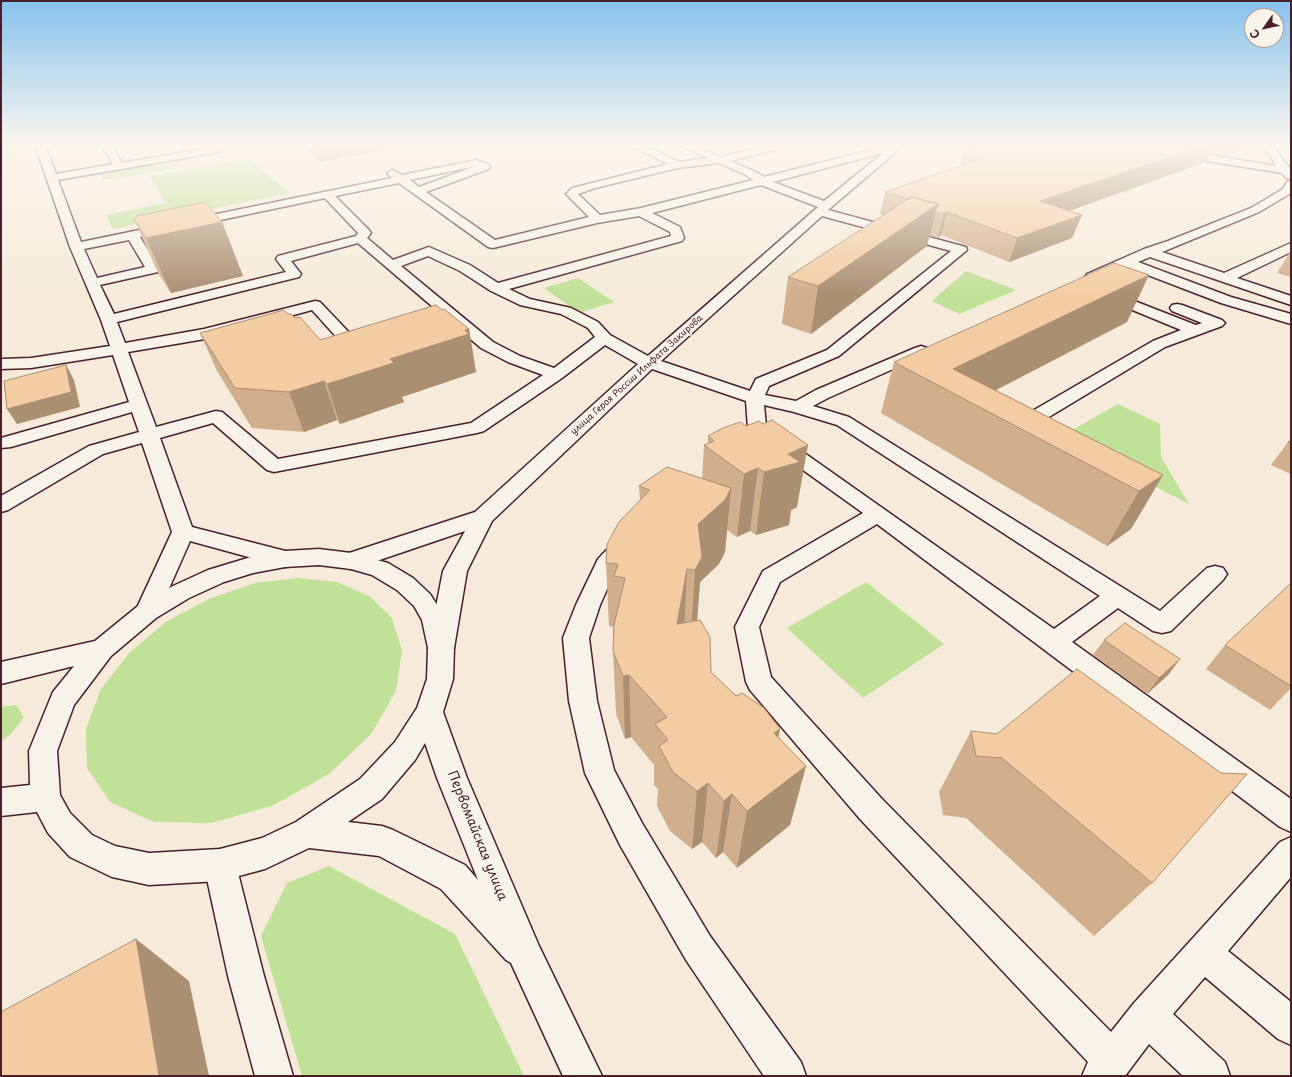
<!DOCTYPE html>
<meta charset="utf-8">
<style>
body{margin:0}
#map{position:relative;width:1292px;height:1077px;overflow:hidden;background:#f6ebda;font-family:"Playpen Sans",sans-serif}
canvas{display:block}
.frame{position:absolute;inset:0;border:2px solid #4a1f2b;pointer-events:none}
.north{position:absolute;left:1244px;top:8px;width:40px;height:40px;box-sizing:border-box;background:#f7f3e8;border:1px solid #b29e9c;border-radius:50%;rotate:237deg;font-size:11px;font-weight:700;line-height:16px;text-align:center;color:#4a1f2b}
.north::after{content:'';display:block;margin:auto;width:14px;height:18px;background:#4a1f2b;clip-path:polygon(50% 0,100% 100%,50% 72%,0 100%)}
</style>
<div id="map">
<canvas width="1292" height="1077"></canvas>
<div class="frame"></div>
<div class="north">С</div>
</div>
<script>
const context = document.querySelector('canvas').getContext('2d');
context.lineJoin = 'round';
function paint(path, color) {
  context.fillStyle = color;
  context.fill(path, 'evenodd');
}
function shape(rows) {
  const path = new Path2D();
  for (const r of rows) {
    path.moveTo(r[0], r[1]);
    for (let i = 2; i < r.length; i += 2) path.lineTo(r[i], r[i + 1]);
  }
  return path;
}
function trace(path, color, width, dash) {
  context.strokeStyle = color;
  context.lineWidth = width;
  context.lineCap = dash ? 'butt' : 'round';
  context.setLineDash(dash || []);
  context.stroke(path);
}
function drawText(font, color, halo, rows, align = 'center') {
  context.font = font + ' "Playpen Sans",sans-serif';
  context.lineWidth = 3.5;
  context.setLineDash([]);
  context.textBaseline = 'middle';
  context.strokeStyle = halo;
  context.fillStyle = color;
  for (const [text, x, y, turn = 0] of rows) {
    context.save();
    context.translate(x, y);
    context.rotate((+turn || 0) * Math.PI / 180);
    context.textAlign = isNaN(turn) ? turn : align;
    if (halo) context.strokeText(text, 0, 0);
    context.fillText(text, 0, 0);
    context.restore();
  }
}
paint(shape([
 [1,145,27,145,17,156,1,156],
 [248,158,290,193,113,229,106,215,165,203,150,176],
 [169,162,179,162,181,166,174,169,114,179,103,179,101,175,110,172],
 [966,271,1016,290,959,314,932,301],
 [578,278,614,302,579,313,544,288],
 [1118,404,1160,424,1161,457,1189,504,1060,437],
 [298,578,337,582,369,596,392,618,402,651,396,691,371,734,329,774,272,806,211,823,154,822,110,802,87,768,86,729,101,689,130,652,167,621,211,598,255,583],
 [866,582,944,644,863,698,787,628],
 [16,705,24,717,11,734,1,741,1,707],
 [329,866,455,934,524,1076,302,1076,261,936,287,883]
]), '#c1e098');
const minor = shape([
 [35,145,45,145,56,174,113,164,101,145,111,145,122,163,219,146,224,149,219,152,58,180,81,242,392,178,387,173,392,170,402,175,477,160,489,165,490,167,489,169,426,192,495,240,589,217,566,194,572,188,668,164,629,145,643,145,679,162,708,158,680,145,694,145,721,157,769,145,788,145,786,147,730,161,754,171,764,177,891,145,904,145,828,210,966,247,967,250,839,356,769,386,765,395,796,401,816,390,915,348,921,346,927,348,929,351,927,354,828,398,813,406,849,417,1160,611,1207,568,1215,566,1223,568,1227,574,1223,580,1171,631,1162,633,1153,631,1118,608,1072,642,1291,799,1291,832,1280,827,877,524,780,582,759,627,771,677,882,799,1111,1032,1134,1003,1280,842,1291,837,1291,877,1228,951,1291,1002,1291,1045,1278,1039,1205,977,1173,1014,1225,1062,1230,1076,1183,1076,1149,1044,1125,1076,1082,1076,1088,1062,860,819,750,690,746,682,735,627,763,571,863,513,750,432,748,428,746,401,652,369,492,521,467,571,454,648,450,655,441,658,432,655,428,648,443,571,465,531,359,567,351,569,343,567,340,561,343,555,475,512,638,364,605,345,562,378,484,431,477,433,274,472,267,470,213,423,160,438,192,527,293,553,296,559,293,565,285,567,190,541,156,618,147,621,138,618,135,612,172,532,142,443,103,454,8,510,1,512,1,496,89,446,139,432,132,412,11,447,1,448,1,438,129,402,113,355,31,368,1,369,1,359,31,358,110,346,101,320,70,247,35,145],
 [883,153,824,201,773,182,883,153],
 [719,163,746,175,753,180,641,208,600,215,578,194,595,188,678,168,719,163],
 [476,166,419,187,410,180,476,166],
 [399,183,488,247,493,248,597,223,639,216,670,232,671,236,498,283,470,265,429,247,393,260,367,238,371,233,369,230,335,196,399,183],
 [761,185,818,207,648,356,610,335,598,322,571,308,530,299,509,289,682,241,684,238,680,227,652,213,761,185],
 [325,198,358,233,356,236,278,256,276,259,286,272,114,314,100,285,158,272,160,269,140,237,325,198],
 [822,216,951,251,827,350,756,379,750,391,661,361,822,216],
 [129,240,145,267,97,278,84,249,129,240],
 [358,243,481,348,508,362,543,375,471,423,278,459,222,412,216,411,156,427,128,352,205,339,312,310,350,352,356,354,371,349,373,346,371,343,365,341,359,343,320,302,315,301,204,329,125,343,117,322,299,277,301,274,291,261,358,243],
 [428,256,460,271,491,291,520,305,561,314,588,328,595,337,554,368,520,356,493,342,401,266,428,256],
 [764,405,794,412,837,425,1100,596,1054,629,766,426,764,405],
 [1134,145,1147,145,1277,166,1262,145,1272,145,1291,170,1291,179,1286,178,1282,173,1138,150,1135,149,1134,145],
 [1291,181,1291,193,1259,212,1162,252,1224,273,1291,243,1291,252,1237,278,1291,296,1291,305,1150,257,1138,262,1231,297,1291,314,1291,324,1221,303,1127,267,1092,281,1087,280,1085,277,1087,274,1144,249,1168,241,1251,208,1283,189,1287,182,1291,181],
 [1106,290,1196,325,1202,323,1172,311,1170,308,1172,305,1177,304,1182,305,1222,320,1225,323,1222,326,1165,347,1024,432,1017,434,1010,432,1008,428,1010,424,1153,341,1181,330,1101,297,1099,294,1101,291,1106,290],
 [626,535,634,538,637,543,616,569,600,605,589,638,597,701,614,770,642,823,710,936,801,1062,806,1076,764,1076,686,960,620,845,585,773,569,701,563,638,576,605,598,559,618,538,626,535],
 [220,849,231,854,236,865,264,976,293,1076,255,1076,228,976,204,865,209,854,220,849]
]);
const major = shape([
 [319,549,351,553,388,563,413,578,430,594,446,619,454,648,453,679,443,712,467,778,539,946,602,1076,563,1076,511,963,506,960,441,889,379,856,309,848,265,869,220,881,149,885,112,877,70,857,48,833,37,812,1,816,1,788,30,785,29,751,53,692,74,666,1,684,1,662,95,641,138,606,173,586,208,570,251,557,285,551,319,549],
 [319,565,351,569,372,575,397,590,414,606,422,620,428,648,427,679,417,708,395,742,360,779,296,822,262,838,220,849,149,853,115,846,92,835,70,813,60,795,57,751,74,705,111,656,156,618,189,598,224,582,253,573,285,567,319,565],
 [425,743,437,778,478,880,465,865,393,830,382,826,348,822,382,799,415,760,425,743]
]);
trace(minor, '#4a1f2b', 3);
trace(major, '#4a1f2b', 3);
paint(minor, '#f7f3e8');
paint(major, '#f7f3e8');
paint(shape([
 [301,145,408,145,408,146,320,162],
 [1158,145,1253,145,1224,156,1210,154,1206,162,1069,211,1082,215,1072,238,1009,262,941,235,938,238,929,236,927,246,811,334,782,324,788,277,883,215,880,214,885,192,960,166,965,146,1154,150],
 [134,219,222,222,243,276,171,293,158,273],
 [1291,250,1291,277,1277,273],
 [288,314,295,318,320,340,469,329,476,372,402,397,404,402,340,424,337,420,304,432,252,428,217,371,200,333],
 [1127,322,996,390,1163,475,1131,529,1107,546,881,413,894,362],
 [723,428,797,507,791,510,789,525,756,535,750,531,737,537,727,530,725,552,719,564,700,582,697,621,711,672,736,696,780,729,778,738,806,766,790,825,737,868,723,852,716,858,702,842,692,849,670,831,657,806,658,789,654,785,654,765,631,737,625,739,616,714,613,651,613,627,609,626,606,563,640,501,639,486,702,479,704,445,708,444,708,436],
 [1291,440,1291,474,1271,465,1288,442],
 [1291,583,1291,688,1270,710,1206,669,1225,645],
 [1104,640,1168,675,1147,694,1093,655],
 [971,731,1221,773,1152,883,1094,936,966,818,943,815,939,792]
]), '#d1af8c');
paint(shape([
 [316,145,408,145,408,146,320,162],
 [1205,145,1214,145,1206,162,1032,224,1040,201],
 [1229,145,1253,145,1224,156],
 [938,204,927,246,811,334,818,286],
 [947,212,941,235,938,238,944,214],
 [1082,215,1072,238,1009,262,1017,238],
 [222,222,243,276,171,293,146,238],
 [1149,275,1127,322,971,403,953,369],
 [469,329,476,372,402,397,404,402,340,424,327,384,390,359],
 [66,365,74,380,80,407,17,424,7,409],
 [324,381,337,420,304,432,289,392],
 [808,445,797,507,791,510,789,525,756,535,764,472,788,454],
 [758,468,750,531,737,537,744,474],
 [1163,475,1131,529,1107,546,1139,491],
 [731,488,725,552,719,564,700,582,697,621,691,634,698,524],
 [687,569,684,633,677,624],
 [1180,659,1168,675,1147,694,1159,678],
 [629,675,631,737,625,739,623,676],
 [780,729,767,790,774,733],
 [806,766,790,825,737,868,747,811],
 [708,783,702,842,692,849,697,791],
 [732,794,723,852,716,858,724,801],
 [136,939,189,981,209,1076,159,1076]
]), '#aa8f72');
const building = shape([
 [967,145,1136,145,1154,150,1158,145,1205,145,1040,201,1082,215,1017,238,947,212,944,214,935,212,938,204,911,197,908,199,885,192,993,154,965,146,967,145],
 [911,197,938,204,818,286,788,277,911,197],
 [205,202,222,222,146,238,134,219,137,216,205,202],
 [1114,263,1149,275,953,369,1163,475,1139,491,894,362,1114,263],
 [436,305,442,310,444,309,469,329,465,330,469,334,390,359,394,363,327,384,324,381,289,392,235,388,200,333,284,310,288,314,291,314,295,318,300,317,320,340,436,305],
 [66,365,71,392,7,409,4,381,66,365],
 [772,420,808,445,788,454,800,462,764,472,758,468,744,474,704,445,714,441,708,436,723,428,740,422,746,426,759,421,763,424,772,420],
 [1291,440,1291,444,1288,442,1291,440],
 [667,467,731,488,725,500,698,524,702,557,695,570,687,569,677,624,700,620,710,637,711,672,736,696,742,693,764,708,780,729,774,733,806,766,747,811,732,794,724,801,708,783,697,791,673,772,659,746,668,740,655,724,667,717,629,675,623,676,613,651,614,625,625,578,614,576,618,564,606,563,607,544,619,522,650,490,639,486,667,467],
 [1291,583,1291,686,1225,645,1291,583],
 [1125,623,1180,659,1159,678,1104,640,1125,623],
 [1077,669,1221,773,1247,774,1152,883,1002,758,976,756,971,731,997,734,1077,669],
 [136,939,159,1076,1,1076,1,1012,136,939]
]);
paint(building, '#f3cca3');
trace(building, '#aa8f72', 1);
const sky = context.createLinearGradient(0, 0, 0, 296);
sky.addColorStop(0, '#87c2ee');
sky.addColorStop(0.49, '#fbf6ee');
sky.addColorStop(1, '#fbf6ee00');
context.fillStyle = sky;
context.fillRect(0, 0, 1292, 296);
drawText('9px', '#4a1f2b', '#f7f3e8', [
 ["улица Героя России Ильфата Закирова",637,375,-42]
]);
drawText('13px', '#4a1f2b', '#f7f3e8', [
 ["Первомайская улица",477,836,68]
]);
</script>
